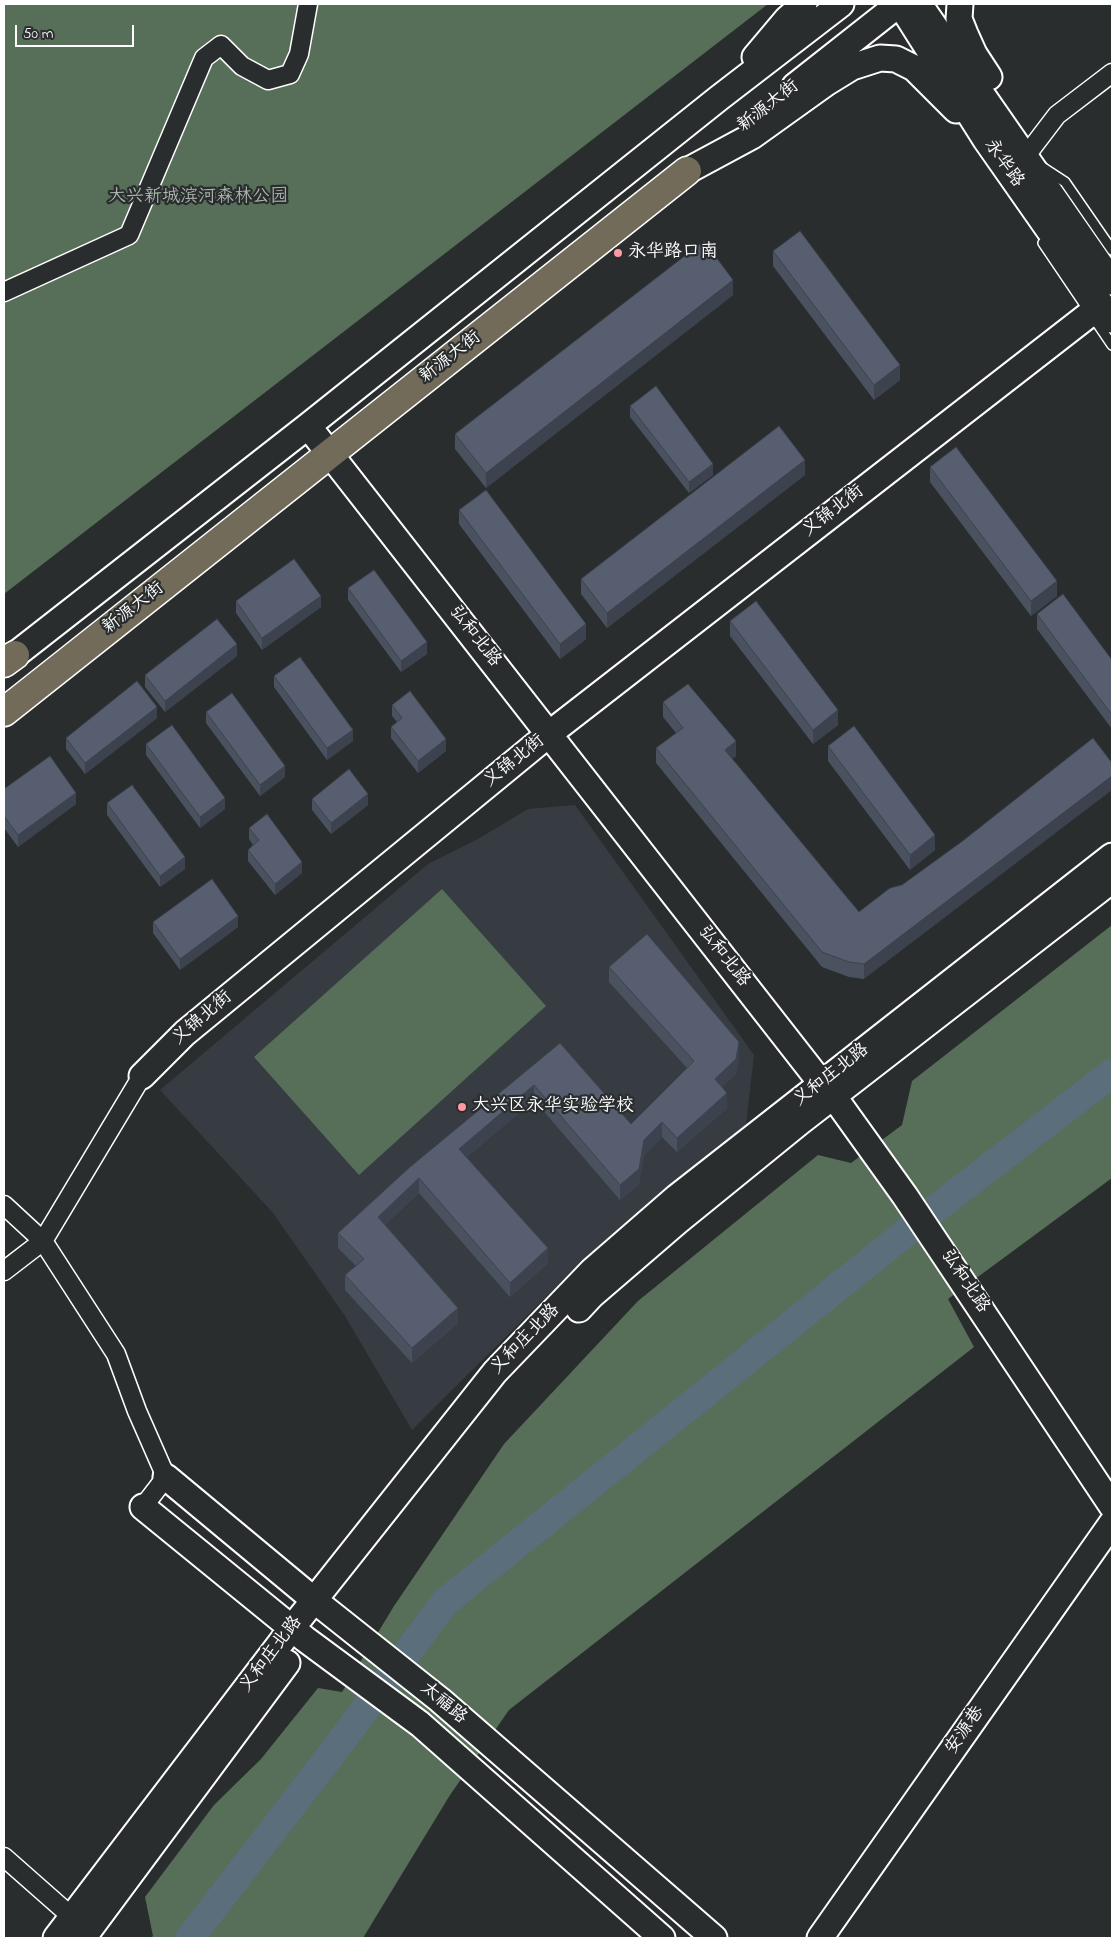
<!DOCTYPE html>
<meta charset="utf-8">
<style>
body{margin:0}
#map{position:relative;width:1116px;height:1942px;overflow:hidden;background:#2a2d2e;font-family:"Indie Flower",sans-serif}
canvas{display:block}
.frame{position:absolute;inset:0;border:5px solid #fff;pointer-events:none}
.scale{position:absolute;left:15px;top:25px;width:119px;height:22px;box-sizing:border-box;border:2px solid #fff;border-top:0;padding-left:6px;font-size:15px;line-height:18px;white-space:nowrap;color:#fff;-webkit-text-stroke:4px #2a2d2e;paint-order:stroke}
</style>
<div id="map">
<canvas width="1116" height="1942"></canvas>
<div class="frame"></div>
<div class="scale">50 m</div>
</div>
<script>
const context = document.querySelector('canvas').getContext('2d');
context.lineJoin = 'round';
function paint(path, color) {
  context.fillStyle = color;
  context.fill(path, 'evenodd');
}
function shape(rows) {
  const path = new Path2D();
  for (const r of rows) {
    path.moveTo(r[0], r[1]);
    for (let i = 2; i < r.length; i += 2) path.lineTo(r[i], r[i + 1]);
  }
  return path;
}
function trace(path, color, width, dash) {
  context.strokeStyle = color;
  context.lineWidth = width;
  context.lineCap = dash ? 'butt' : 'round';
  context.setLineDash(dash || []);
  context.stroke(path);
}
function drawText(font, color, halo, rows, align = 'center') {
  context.font = font + ' "Indie Flower","LXGW WenKai TC",sans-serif';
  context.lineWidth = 4.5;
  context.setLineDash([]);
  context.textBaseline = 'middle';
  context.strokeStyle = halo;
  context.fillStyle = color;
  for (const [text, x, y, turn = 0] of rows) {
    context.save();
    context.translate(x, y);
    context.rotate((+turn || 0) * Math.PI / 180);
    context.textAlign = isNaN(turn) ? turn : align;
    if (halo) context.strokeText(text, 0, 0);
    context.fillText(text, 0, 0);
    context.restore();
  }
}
paint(shape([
 [575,805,754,1055,746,1124,568,1275,412,1430,345,1316,273,1213,160,1090,428,864,478,839,528,809]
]), '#373c42');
paint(shape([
 [4,4,768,4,4,594],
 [442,889,546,1006,359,1175,254,1057],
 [1112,925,1112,1178,948,1299,974,1347,509,1710,450,1795,363,1938,151,1938,153,1936,145,1897,214,1805,261,1759,318,1688,342,1692,394,1606,504,1444,638,1301,818,1155,851,1163,902,1125,912,1081]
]), '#576e59');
trace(shape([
 [190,1938,336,1748,445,1602,939,1206,1112,1073]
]), '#5a6e7c', 29);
const lane = shape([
 [1042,167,1065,182,1112,250],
 [1043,243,1112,345]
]);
const street = shape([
 [1025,157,1057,115,1112,73],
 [4,292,129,235,204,58,221,45,242,66,268,80,290,74,299,54,308,4],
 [4,1205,43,1241,116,1354,137,1411,166,1477,143,1507],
 [4,1271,43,1241,142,1076],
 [4,1857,72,1917]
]);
const secondary = shape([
 [900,4,986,140,1112,320],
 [919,4,1112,282],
 [960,4,959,19,965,34,974,54,989,77],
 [755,57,787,19,804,4],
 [795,86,899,4],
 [687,171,752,136,826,83,852,67,880,58,896,59,914,68,956,110],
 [308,426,822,1084,834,1097,905,1196,1112,1506],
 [15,655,308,426,719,98,841,4],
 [142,1076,185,1033,549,734,1091,313],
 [579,1309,592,1295,678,1221,801,1121,1112,880],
 [166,1477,314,1600,440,1700,714,1938],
 [143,1507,305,1639,420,1724,662,1938],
 [56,1938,292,1628,495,1372,592,1271,677,1197,1112,856],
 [83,1938,287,1663],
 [820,1938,1112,1523]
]);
const primary = shape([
 [4,663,15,655],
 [4,712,687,171]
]);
trace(lane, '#fff', 12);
trace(street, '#fff', 21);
trace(secondary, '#fff', 29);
trace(primary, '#fff', 31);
trace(lane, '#2a2d2e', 9);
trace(street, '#2a2d2e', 18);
trace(secondary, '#2a2d2e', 25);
trace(primary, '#736b5a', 28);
paint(shape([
 [773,251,900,380,874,400,773,266],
 [733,295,486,488,455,449,455,434],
 [630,406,713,475,689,493,630,417],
 [930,467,1057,596,1031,616,930,482],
 [805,475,607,628,581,594,581,579],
 [459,510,586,639,560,659,459,524],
 [348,588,427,654,401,672,348,600],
 [236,601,321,607,262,650,236,613],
 [1037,614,1112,660,1112,729,1037,629],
 [730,621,838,725,813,744,730,636],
 [237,656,165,712,145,687,145,675],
 [274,676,353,741,327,760,274,687],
 [663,702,736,756,732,759,859,912,890,888,864,979,849,977,822,967,656,763,656,748,676,733,663,717],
 [392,705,446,751,418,773,391,738,391,727,397,722,392,716],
 [206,712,285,777,260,796,206,723],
 [157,718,85,774,66,749,66,738],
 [146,744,225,809,200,828,146,755],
 [828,746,935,850,910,870,828,761],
 [4,789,76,804,18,847,4,828],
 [312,799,368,805,331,834,312,810],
 [107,803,185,869,160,887,107,815],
 [249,828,302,873,275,895,248,861,248,850,253,845,249,839],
 [153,922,238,927,180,970,153,933],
 [609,967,739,1057,736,1074,722,1087,727,1108,677,1152,662,1137,644,1155,639,1184,620,1200,534,1100,467,1157,548,1263,510,1297,419,1193,385,1225,458,1323,412,1363,345,1290,345,1275,356,1266,338,1248,338,1233,560,1043,631,1124,687,1068,609,982]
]), '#4a515f');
paint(shape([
 [733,280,733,295,486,488,486,473],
 [900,365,900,380,874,400,874,385],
 [805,460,805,475,607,628,607,613],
 [713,464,713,475,689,493,689,482],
 [1057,581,1057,596,1031,616,1031,601],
 [321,596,321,607,262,650,262,638],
 [586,624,586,639,560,659,560,644],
 [427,642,427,654,401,672,401,661],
 [237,644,237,656,165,712,165,701],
 [157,707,157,718,85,774,85,763],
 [838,710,838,725,813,744,813,730],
 [353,730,353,741,327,760,327,748],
 [446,739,446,751,418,773,418,761],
 [736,741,736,756,725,765,725,750],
 [285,766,285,777,260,796,260,785],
 [1112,776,1112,790,864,979,864,964],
 [76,793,76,804,18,847,18,835],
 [368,794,368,805,331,834,331,823],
 [225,798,225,809,200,828,200,817],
 [935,835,935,850,910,870,910,855],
 [185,857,185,869,160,887,160,876],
 [302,862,302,873,275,895,275,884],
 [238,916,238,927,180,970,180,959],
 [739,1042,739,1057,736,1074,715,1094,715,1079],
 [534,1085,534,1100,459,1164,459,1149],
 [727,1093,727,1108,677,1152,677,1138],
 [662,1122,662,1137,644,1155,639,1184,620,1200,620,1185,644,1140],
 [419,1178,419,1193,378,1232,378,1217],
 [548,1248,548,1263,510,1297,510,1283],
 [458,1308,458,1323,412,1363,412,1348]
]), '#3c424e');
const building = shape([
 [800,231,900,365,874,385,773,251,800,231],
 [704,241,733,280,486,473,455,434,704,241],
 [656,386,713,464,689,482,630,406,656,386],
 [779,426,805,460,607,613,581,579,779,426],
 [956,447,1057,581,1031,601,930,467,956,447],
 [486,490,586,624,560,644,459,510,486,490],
 [294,559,321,596,262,638,236,601,294,559],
 [374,570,427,642,401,661,348,588,374,570],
 [1063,594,1112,660,1112,715,1037,614,1063,594],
 [756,601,838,710,813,730,730,621,756,601],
 [217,619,237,644,165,701,145,675,217,619],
 [300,657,353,730,327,748,274,676,300,657],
 [137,681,157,707,85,763,66,738,137,681],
 [688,684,736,741,725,750,859,912,890,888,902,885,964,840,1093,738,1112,763,1112,776,864,964,849,962,822,952,656,748,683,728,663,702,688,684],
 [410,691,446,739,418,761,391,727,402,718,392,705,410,691],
 [232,693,285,766,260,785,206,712,232,693],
 [172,725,225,798,200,817,146,744,172,725],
 [854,726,935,835,910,855,828,746,854,726],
 [50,756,76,793,18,835,4,816,4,789,50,756],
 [349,769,368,794,331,823,312,799,349,769],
 [132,785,185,857,160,876,107,803,132,785],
 [267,814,302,862,275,884,248,850,259,840,249,828,267,814],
 [212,879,238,916,180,959,153,922,212,879],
 [647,934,739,1042,736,1059,715,1079,727,1093,677,1138,662,1122,644,1140,639,1169,620,1185,534,1085,459,1149,548,1248,510,1283,419,1178,378,1217,458,1308,412,1348,345,1275,364,1259,338,1233,410,1167,560,1043,631,1124,694,1061,609,967,647,934]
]);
paint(building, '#565e6f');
trace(building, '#3c424e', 1);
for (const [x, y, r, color] of [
 [618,253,5,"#ff9aa2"],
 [462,1107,5,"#ff9aa2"]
]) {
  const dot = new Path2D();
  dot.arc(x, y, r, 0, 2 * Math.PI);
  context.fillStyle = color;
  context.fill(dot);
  trace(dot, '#2a2d2e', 2);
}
drawText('18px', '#fff', '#2a2d2e', [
 ["新源大街",769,107,-38],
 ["永华路",1003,164,55],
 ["新源大街",451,358,-38],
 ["义锦北街",834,512,-38],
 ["新源大街",134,609,-38],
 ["弘和北路",474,637,52],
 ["义锦北街",515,762,-39],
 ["弘和北路",723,957,52],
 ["义锦北街",203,1019,-41],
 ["义和庄北路",832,1076,-38],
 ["弘和北路",964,1282,56],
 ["义和庄北路",526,1340,-46],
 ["义和庄北路",272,1655,-53],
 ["太福路",443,1704,40],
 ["安源巷",966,1731,-55]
]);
drawText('18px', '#abb6ac', '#2a2d2e', [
 ["大兴新城滨河森林公园",198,198]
]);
drawText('18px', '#fff', '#2a2d2e', [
 ["永华路口南",628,253],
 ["大兴区永华实验学校",472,1107]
], 'left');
</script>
